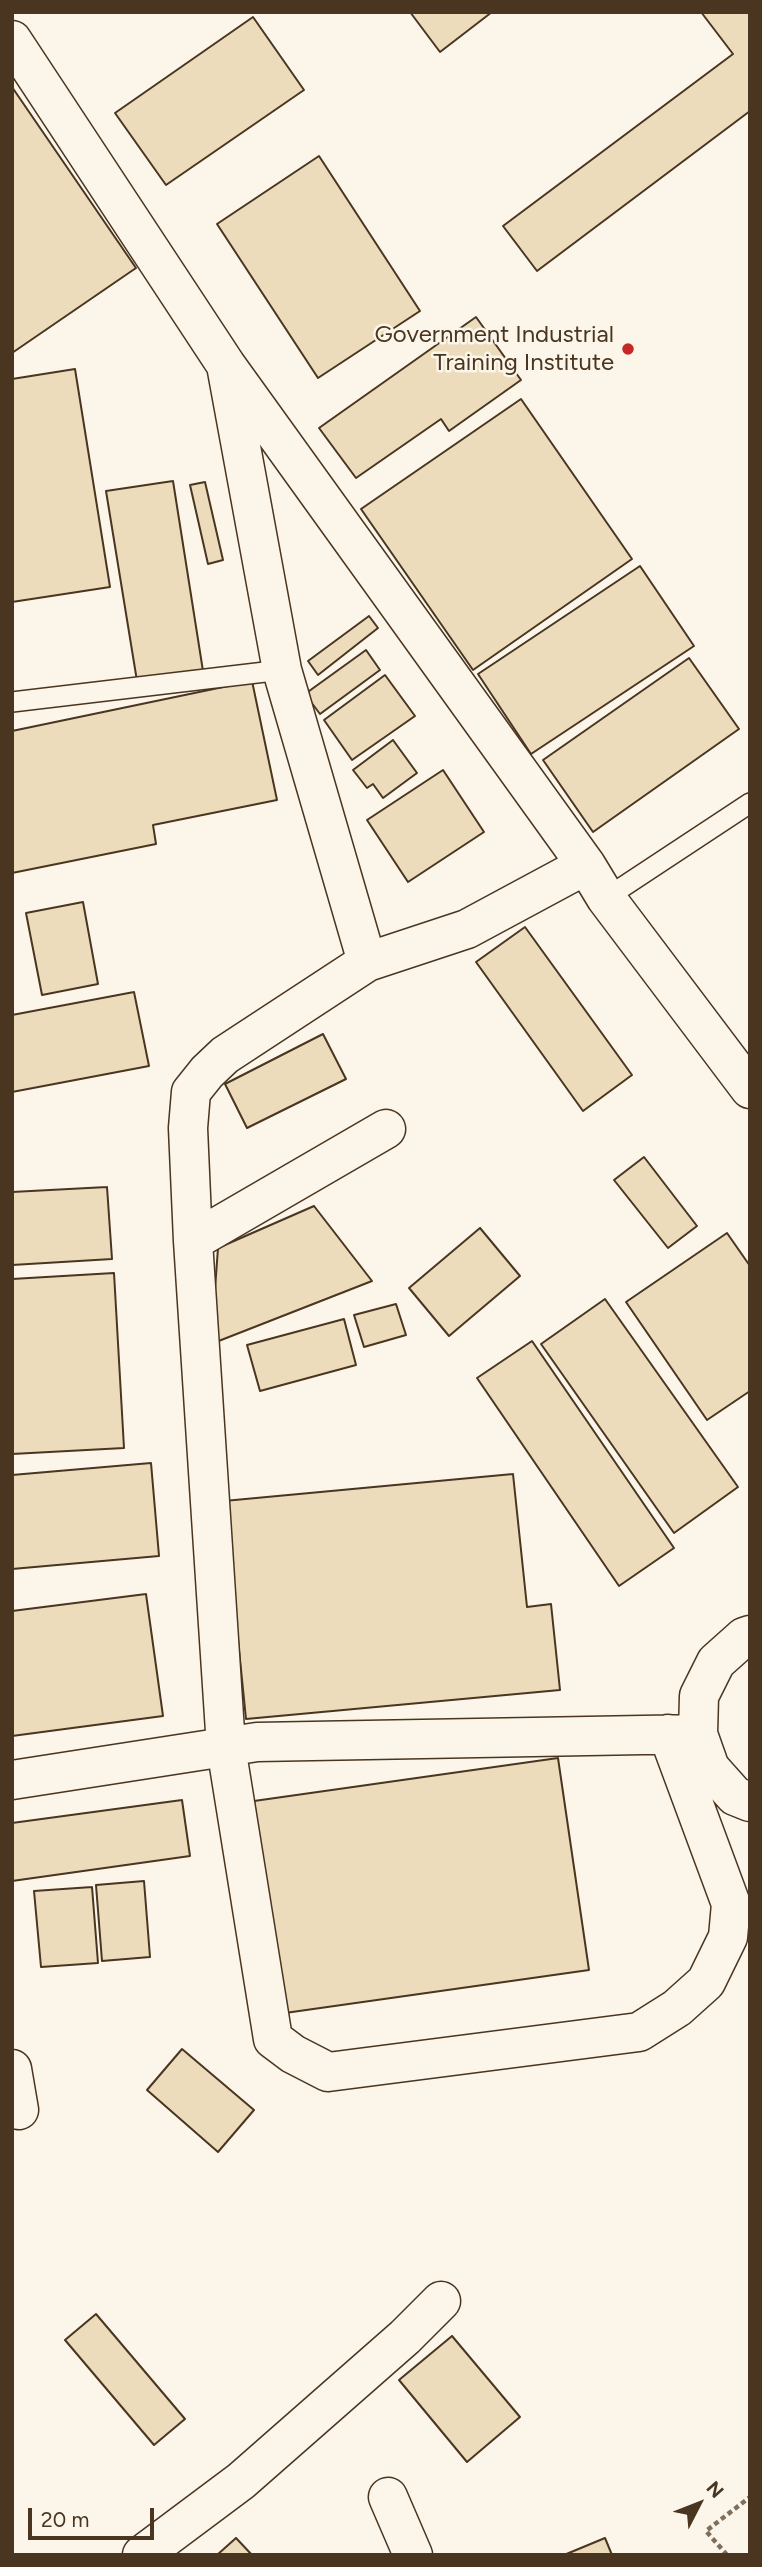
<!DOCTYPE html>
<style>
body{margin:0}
#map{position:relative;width:762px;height:2567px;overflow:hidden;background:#fbf6e9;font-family:Figtree,sans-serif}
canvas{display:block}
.frame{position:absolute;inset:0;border:14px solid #4a3520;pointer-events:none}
.north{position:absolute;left:664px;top:2469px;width:70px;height:70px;-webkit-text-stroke:5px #fbf6e9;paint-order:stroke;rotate:48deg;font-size:19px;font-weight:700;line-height:28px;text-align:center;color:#4a3520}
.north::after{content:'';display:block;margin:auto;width:24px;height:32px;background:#4a3520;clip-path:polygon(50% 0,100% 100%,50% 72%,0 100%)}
.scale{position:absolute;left:28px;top:2508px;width:126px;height:32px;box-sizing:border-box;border:4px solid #4a3520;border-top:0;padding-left:9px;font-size:21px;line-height:24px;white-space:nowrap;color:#4a3520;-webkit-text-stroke:5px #fbf6e9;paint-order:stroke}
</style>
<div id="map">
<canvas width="762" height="2567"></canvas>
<div class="frame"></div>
<div class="north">N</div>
<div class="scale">20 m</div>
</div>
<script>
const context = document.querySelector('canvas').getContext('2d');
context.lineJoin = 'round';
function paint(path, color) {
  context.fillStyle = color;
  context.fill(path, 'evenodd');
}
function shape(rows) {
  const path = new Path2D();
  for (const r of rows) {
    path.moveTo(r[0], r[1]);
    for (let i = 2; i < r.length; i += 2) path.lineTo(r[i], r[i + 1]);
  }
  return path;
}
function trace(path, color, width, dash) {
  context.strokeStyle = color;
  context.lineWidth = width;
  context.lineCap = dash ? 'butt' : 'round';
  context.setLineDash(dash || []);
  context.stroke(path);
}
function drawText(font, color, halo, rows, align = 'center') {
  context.font = font + ' Figtree,sans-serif';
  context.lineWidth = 5;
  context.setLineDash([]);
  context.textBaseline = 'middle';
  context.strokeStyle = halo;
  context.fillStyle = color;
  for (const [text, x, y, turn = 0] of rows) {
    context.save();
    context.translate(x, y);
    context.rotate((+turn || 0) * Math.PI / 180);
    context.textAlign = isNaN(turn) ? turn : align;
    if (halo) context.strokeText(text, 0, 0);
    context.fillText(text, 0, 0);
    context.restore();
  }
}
const building = shape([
 [410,12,492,12,440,52,410,12],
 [701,12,750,12,750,111,537,271,503,226,733,54,701,12],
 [253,17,304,90,166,185,115,113,253,17],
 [12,87,136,268,12,353,12,87],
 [319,156,420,311,318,378,217,224,319,156],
 [476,317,521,380,449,431,441,419,356,478,319,428,476,317],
 [75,369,110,587,12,602,12,379,75,369],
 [521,399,632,559,473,670,361,509,521,399],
 [173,481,203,671,137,681,106,491,173,481],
 [205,482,223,560,208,564,190,485,205,482],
 [640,566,694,646,531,754,478,674,640,566],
 [369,616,378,628,318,675,308,661,369,616],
 [366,650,380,670,320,714,305,694,366,650],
 [689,658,739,729,593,832,543,760,689,658],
 [385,675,415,716,352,760,324,720,385,675],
 [252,681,277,800,153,825,156,844,12,873,12,731,252,681],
 [393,740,417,773,383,798,373,784,367,788,353,770,393,740],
 [443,770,484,832,408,882,367,820,443,770],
 [83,902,98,984,42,995,26,913,83,902],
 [525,927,632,1075,583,1111,476,962,525,927],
 [134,992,149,1066,12,1092,12,1015,134,992],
 [323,1034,346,1079,247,1128,225,1084,323,1034],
 [644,1157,697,1226,668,1248,614,1180,644,1157],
 [107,1187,112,1259,12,1265,12,1192,107,1187],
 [314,1206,372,1281,211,1344,218,1248,314,1206],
 [480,1228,520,1276,449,1336,409,1288,480,1228],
 [727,1233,750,1266,750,1391,707,1420,626,1302,727,1233],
 [114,1273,124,1448,12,1454,12,1279,114,1273],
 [605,1299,738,1487,674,1533,541,1344,605,1299],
 [396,1304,406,1335,364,1347,354,1315,396,1304],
 [344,1319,356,1365,260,1391,247,1345,344,1319],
 [532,1341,674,1548,619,1586,477,1378,532,1341],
 [151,1463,159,1556,12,1569,12,1475,151,1463],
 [513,1474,527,1607,551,1604,560,1690,246,1719,224,1501,513,1474],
 [146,1594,163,1716,12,1736,12,1611,146,1594],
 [558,1758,589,1970,285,2013,254,1801,558,1758],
 [182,1800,190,1856,12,1881,12,1823,182,1800],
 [144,1881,150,1957,102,1961,96,1885,144,1881],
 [92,1887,98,1963,41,1967,34,1891,92,1887],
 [182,2049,254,2110,218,2152,147,2090,182,2049],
 [96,2314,185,2419,154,2445,65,2340,96,2314],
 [452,2336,520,2417,467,2462,399,2380,452,2336],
 [236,2538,252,2555,217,2555,236,2538],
 [605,2538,612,2555,564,2555,605,2538]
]);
paint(building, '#ecdcbc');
trace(building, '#4a3520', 2);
const lane = shape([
 [12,702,282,670],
 [606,898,750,803]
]);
const street = shape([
 [12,40,226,365,586,865,606,898,750,1089],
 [226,365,282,670,367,962,225,1055,207,1072,191,1092,188,1128,193,1241,226,1747,273,2039,293,2054,328,2072,639,2032,677,2008,706,1982,728,1937,731,1904,668,1734],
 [367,962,467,929,586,865],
 [193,1241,386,1129],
 [750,1635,744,1637,716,1662,699,1696,698,1734,710,1768,735,1796,750,1802],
 [12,1780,257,1742,698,1734],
 [12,2069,19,2110],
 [388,2497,413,2555],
 [142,2555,241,2481,405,2337,441,2301]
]);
trace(lane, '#4a3520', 22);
trace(street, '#4a3520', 41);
trace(shape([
 [727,2555,706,2531,750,2497]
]), '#7f6f5c', 4.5, [5, 3.5]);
trace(lane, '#fbf6e9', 19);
trace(street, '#fbf6e9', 38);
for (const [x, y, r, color] of [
 [628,349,7,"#c62828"]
]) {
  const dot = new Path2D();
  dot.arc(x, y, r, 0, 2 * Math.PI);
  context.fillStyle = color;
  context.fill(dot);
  trace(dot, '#fbf6e9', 2.5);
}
drawText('24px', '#4a3520', '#fbf6e9', [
 ["Government Industrial",614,335],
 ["Training Institute",614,363]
], 'right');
</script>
